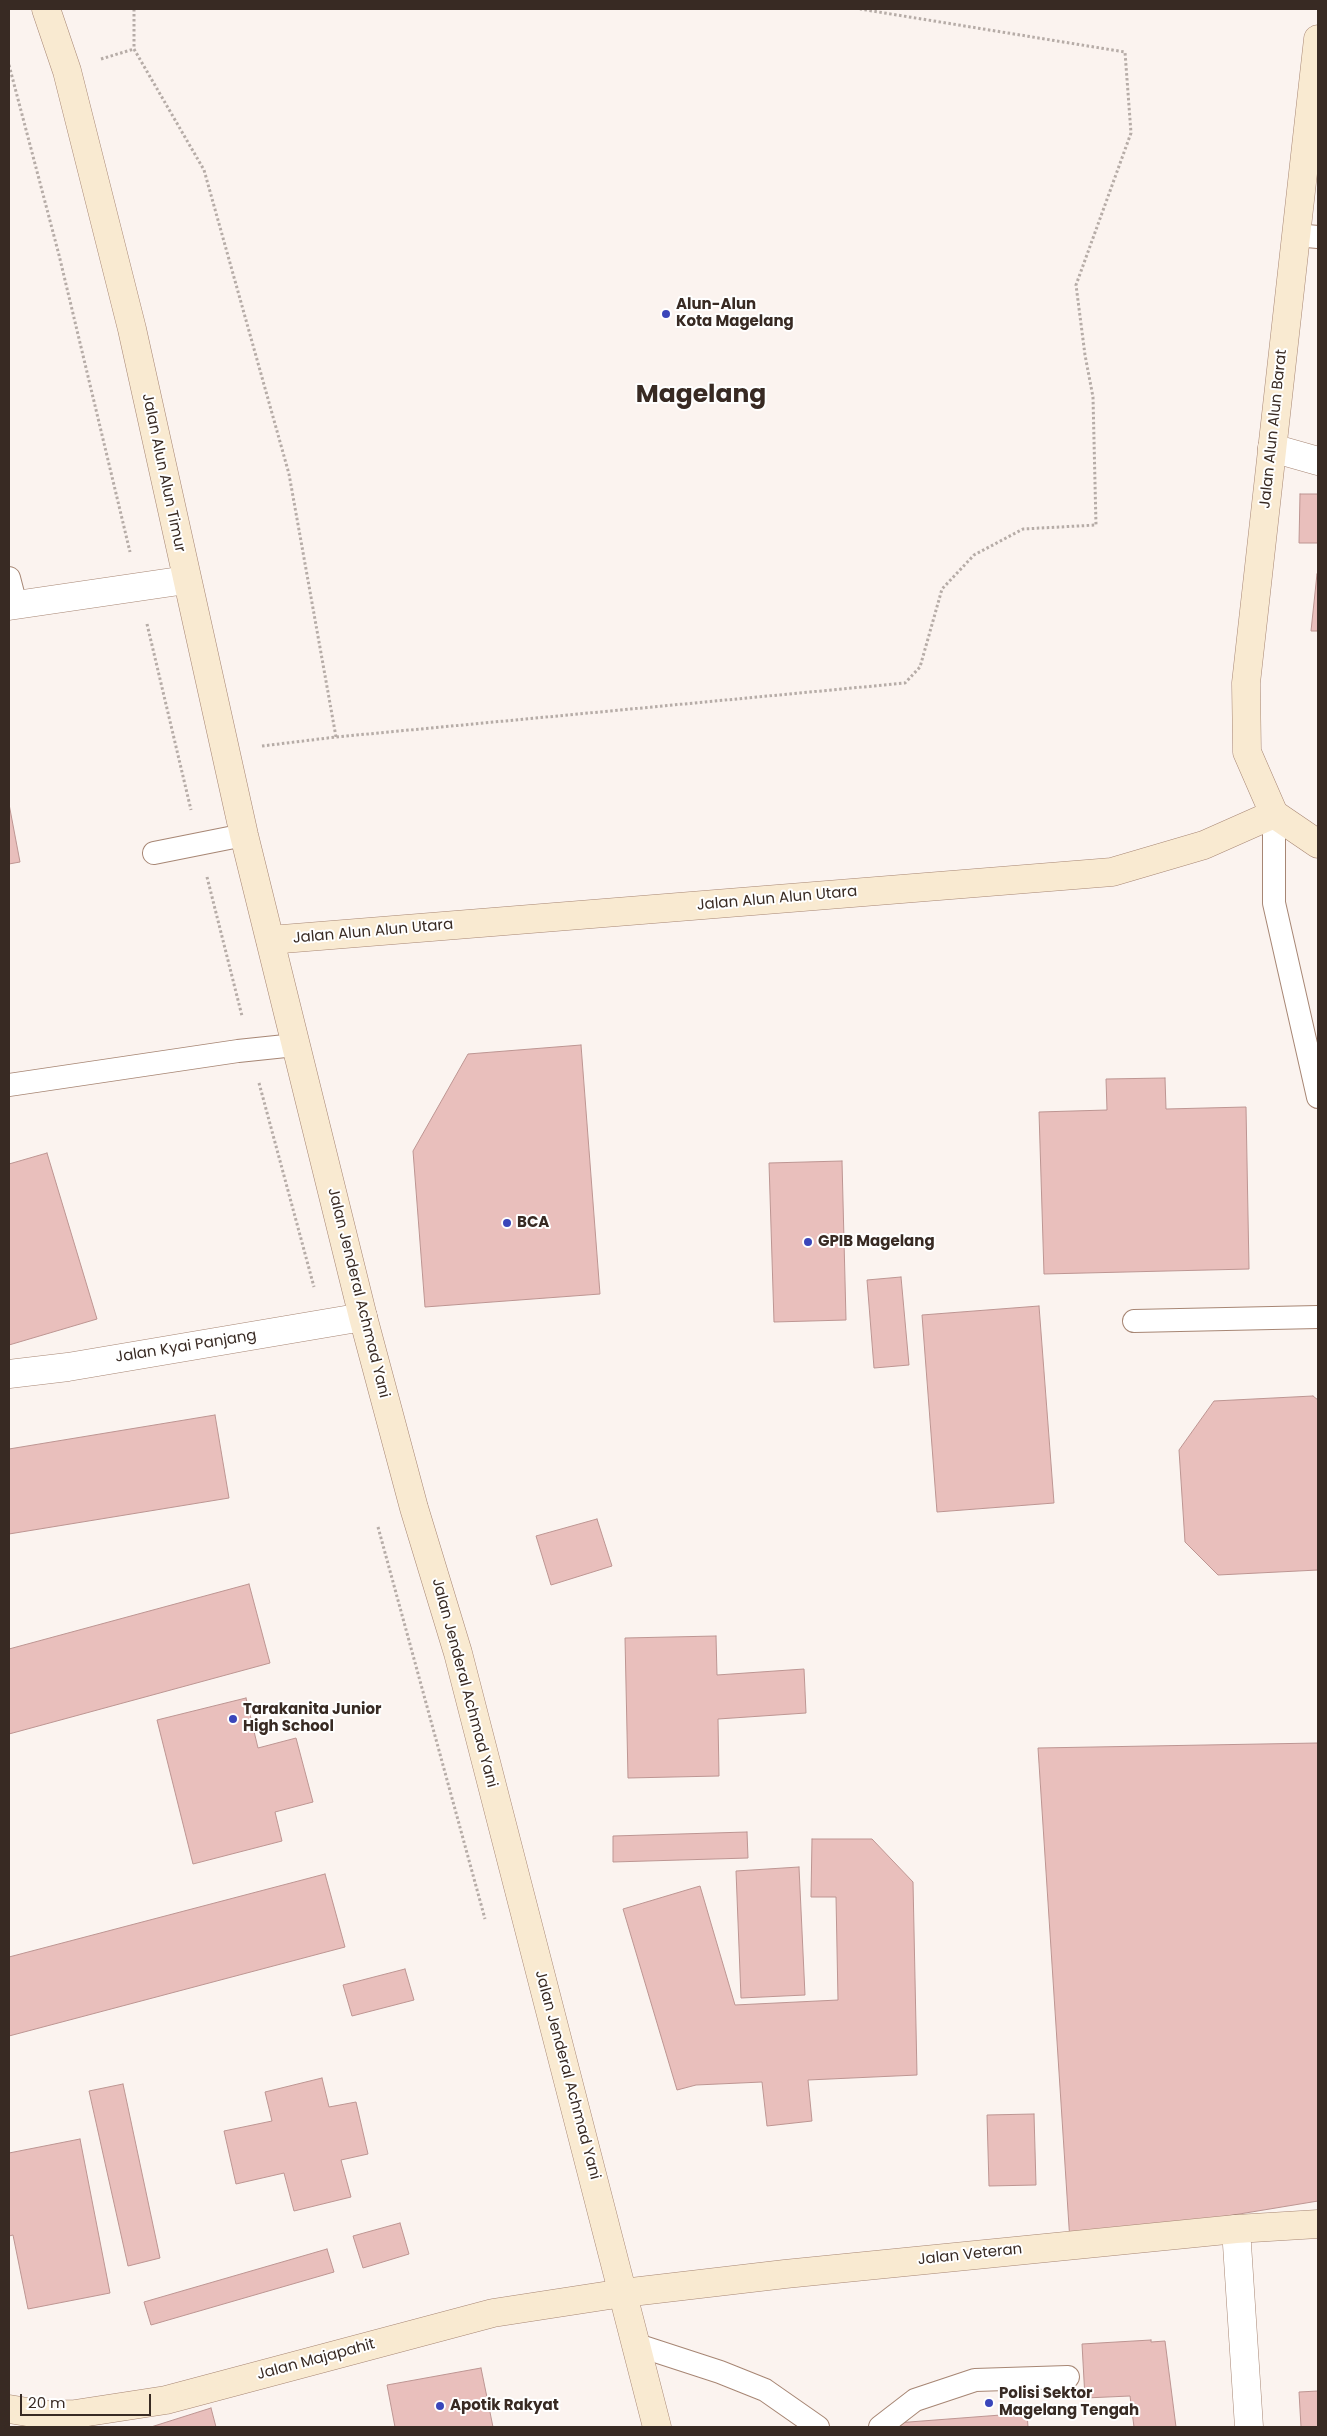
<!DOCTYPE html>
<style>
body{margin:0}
#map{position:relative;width:1327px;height:2436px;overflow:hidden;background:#fbf3ef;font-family:Poppins,sans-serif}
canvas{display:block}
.frame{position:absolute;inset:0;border:10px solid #382a23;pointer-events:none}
.scale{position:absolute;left:20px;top:2394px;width:131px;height:22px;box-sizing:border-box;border:2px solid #382a23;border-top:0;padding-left:6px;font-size:15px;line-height:18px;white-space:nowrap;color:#382a23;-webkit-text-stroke:4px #fff;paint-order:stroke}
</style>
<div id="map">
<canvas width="1327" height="2436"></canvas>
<div class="frame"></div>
<div class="scale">20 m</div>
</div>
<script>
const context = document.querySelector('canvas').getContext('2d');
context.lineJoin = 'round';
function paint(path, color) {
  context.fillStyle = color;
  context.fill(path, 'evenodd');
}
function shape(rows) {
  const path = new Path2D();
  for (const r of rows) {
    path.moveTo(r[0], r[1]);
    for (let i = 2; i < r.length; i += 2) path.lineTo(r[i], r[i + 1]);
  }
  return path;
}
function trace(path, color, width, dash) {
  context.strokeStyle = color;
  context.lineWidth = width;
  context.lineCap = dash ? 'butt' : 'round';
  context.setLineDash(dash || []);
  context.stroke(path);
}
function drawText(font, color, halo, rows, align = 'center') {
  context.font = font + ' Poppins,sans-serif';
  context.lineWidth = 4;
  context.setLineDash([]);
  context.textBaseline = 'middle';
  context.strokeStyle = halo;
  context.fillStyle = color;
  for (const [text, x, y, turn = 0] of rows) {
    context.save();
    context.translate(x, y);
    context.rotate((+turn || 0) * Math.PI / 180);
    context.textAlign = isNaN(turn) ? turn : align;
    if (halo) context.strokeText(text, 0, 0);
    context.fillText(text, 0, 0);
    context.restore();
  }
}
const building = shape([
 [1300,494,1318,494,1318,543,1299,543,1300,494],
 [1317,574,1318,574,1318,631,1311,631,1317,574],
 [9,804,20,862,9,864,9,804],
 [581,1045,600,1294,425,1307,413,1151,468,1054,581,1045],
 [1165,1078,1166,1109,1246,1107,1249,1269,1044,1274,1039,1112,1107,1110,1106,1079,1165,1078],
 [47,1153,97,1319,9,1345,9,1164,47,1153],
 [842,1161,846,1320,774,1322,769,1163,842,1161],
 [901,1277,909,1365,874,1368,867,1280,901,1277],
 [1039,1306,1054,1503,937,1512,922,1315,1039,1306],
 [1313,1396,1318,1400,1318,1570,1218,1575,1185,1542,1179,1450,1214,1401,1313,1396],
 [215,1415,229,1498,9,1534,9,1449,215,1415],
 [597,1519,612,1566,551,1585,536,1536,597,1519],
 [249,1584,270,1663,9,1734,9,1649,249,1584],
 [716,1636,717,1675,804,1669,806,1713,718,1719,719,1776,628,1778,625,1638,716,1636],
 [246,1698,258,1748,296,1738,313,1802,275,1812,282,1841,193,1864,157,1720,246,1698],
 [1318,1743,1318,2201,1070,2242,1038,1748,1318,1743],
 [747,1832,748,1858,613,1862,613,1836,747,1832],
 [812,1839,872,1839,913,1882,917,2075,808,2080,812,2121,767,2126,762,2082,696,2085,677,2090,623,1909,700,1886,735,2005,838,2000,836,1897,811,1897,812,1839],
 [799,1867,805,1995,741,1998,736,1871,799,1867],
 [325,1874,345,1947,9,2036,9,1957,325,1874],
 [405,1969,414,2000,352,2016,343,1985,405,1969],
 [322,2078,329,2107,356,2102,368,2154,341,2160,351,2197,294,2211,284,2173,236,2184,224,2131,272,2121,265,2092,322,2078],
 [123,2084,160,2258,128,2266,89,2091,123,2084],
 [1034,2114,1036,2185,989,2186,987,2115,1034,2114],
 [80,2139,110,2293,28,2309,13,2235,9,2236,9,2153,80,2139],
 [400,2223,409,2254,363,2268,353,2236,400,2223],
 [327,2249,334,2272,151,2325,144,2302,327,2249],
 [1151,2340,1151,2342,1165,2341,1176,2427,1134,2427,1130,2396,1085,2398,1082,2344,1151,2340],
 [481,2368,493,2427,395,2427,387,2385,481,2368],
 [1318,2391,1318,2427,1301,2427,1299,2392,1318,2391],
 [211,2408,216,2427,151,2427,211,2408],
 [1027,2413,1028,2427,896,2427,896,2423,1027,2413]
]);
paint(building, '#e9bfbc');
trace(building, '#bd9592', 1);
const lane = shape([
 [1296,235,1318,237],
 [9,578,16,605],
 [1274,814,1274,903,1318,1097],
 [154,853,244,835],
 [9,1085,238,1051,295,1045],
 [1134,1321,1318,1317],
 [634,2344,720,2372,765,2390,818,2427],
 [880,2427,915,2400,975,2380,1068,2377]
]);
const street = shape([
 [1272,448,1318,461],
 [9,606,186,580],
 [9,1374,68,1367,363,1317],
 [1236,2229,1249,2427]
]);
const secondary = shape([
 [46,9,67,71,132,329,244,835,363,1317,414,1508,458,1653,657,2427],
 [1274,814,1247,752,1246,683,1318,39],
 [1274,814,1318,844],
 [270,940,1112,872,1204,845,1274,814],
 [9,2409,45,2415,75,2414,166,2400,493,2313,623,2293,785,2274,1236,2229,1318,2224]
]);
trace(lane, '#a78674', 24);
trace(street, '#a78674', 29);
trace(secondary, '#a78674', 29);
trace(shape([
 [134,9,134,49,204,170,289,474,336,737],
 [101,59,134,49],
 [9,65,59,255,130,552],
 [147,624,191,810],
 [262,746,336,737,905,683,920,667,942,589,974,555,1023,529,1096,525,1093,397,1085,355,1076,285,1131,133,1125,52,860,9],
 [207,877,242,1016],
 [259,1083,314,1287],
 [378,1527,485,1919]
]), '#b6aca7', 3, [2.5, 2.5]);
trace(lane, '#fff', 22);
trace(street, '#fff', 28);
trace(secondary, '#f9ead1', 28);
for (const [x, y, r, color] of [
 [666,314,5,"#3a46ba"],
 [507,1223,5,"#3a46ba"],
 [808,1242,5,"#3a46ba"],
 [233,1719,5,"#3a46ba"],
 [989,2403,5,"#3a46ba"],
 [440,2406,5,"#3a46ba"]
]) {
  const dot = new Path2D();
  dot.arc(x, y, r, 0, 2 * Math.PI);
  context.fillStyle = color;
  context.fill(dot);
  trace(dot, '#fff', 2);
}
drawText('bold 15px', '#382a23', '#fff', [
 ["Alun-Alun",676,305],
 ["Kota Magelang",676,322],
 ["BCA",517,1223],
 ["GPIB Magelang",818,1242],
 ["Tarakanita Junior",243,1710],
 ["High School",243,1727],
 ["Polisi Sektor",999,2394],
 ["Magelang Tengah",999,2411],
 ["Apotik Rakyat",450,2406]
], 'left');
drawText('15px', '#382a23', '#fff', [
 ["Jalan Alun Alun Barat",1274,429,-84],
 ["Jalan Alun Alun Timur",163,473,78],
 ["Jalan Alun Alun Utara",777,899,-5],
 ["Jalan Alun Alun Utara",373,932,-5],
 ["Jalan Jenderal Achmad Yani",358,1293,76],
 ["Jalan Kyai Panjang",186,1347,-9],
 ["Jalan Jenderal Achmad Yani",464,1683,75],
 ["Jalan Jenderal Achmad Yani",567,2075,75],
 ["Jalan Veteran",970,2255,-6],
 ["Jalan Majapahit",316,2360,-15]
]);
drawText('bold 25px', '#382a23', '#fff', [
 ["Magelang",701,396]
]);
</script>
